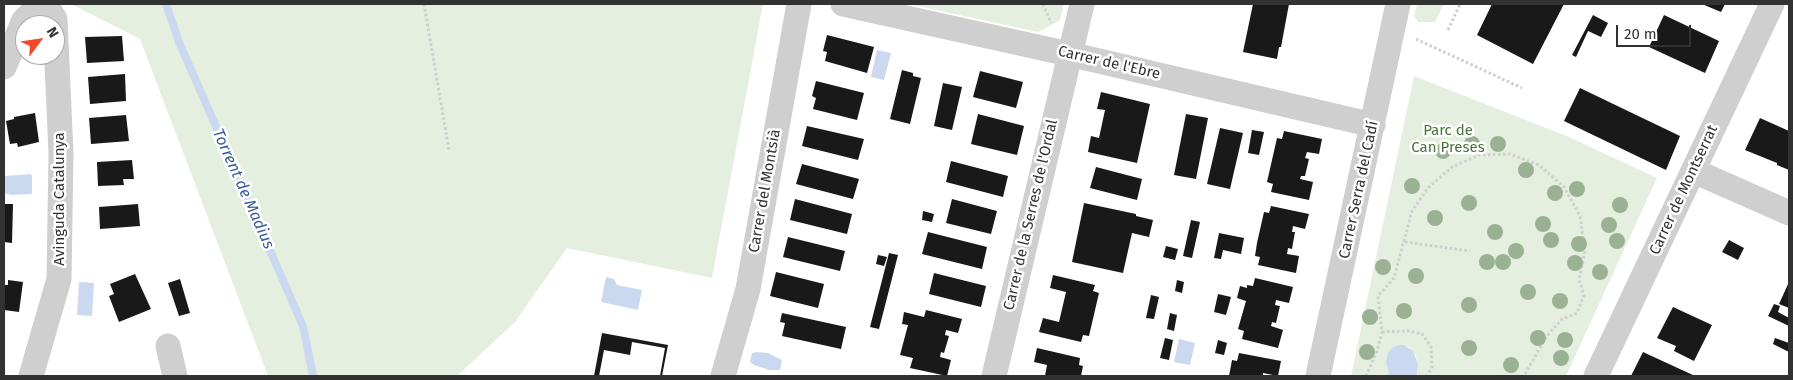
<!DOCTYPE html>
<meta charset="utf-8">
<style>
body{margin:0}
#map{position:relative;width:1793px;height:380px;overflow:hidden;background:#fff;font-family:"Fira Sans",sans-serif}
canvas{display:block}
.frame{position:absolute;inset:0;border:5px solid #323232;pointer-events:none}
.north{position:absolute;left:15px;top:15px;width:50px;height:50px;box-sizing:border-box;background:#fff;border:1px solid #adadad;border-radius:50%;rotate:59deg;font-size:14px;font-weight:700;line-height:20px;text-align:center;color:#323232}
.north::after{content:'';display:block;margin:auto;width:18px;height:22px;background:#f4482a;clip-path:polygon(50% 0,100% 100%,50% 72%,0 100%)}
.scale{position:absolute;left:1616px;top:25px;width:75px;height:22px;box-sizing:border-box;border:2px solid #323232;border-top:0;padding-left:6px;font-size:15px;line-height:18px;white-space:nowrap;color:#323232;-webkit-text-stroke:4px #fff;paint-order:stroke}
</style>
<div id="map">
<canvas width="1793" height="380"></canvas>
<div class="frame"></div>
<div class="north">N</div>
<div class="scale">20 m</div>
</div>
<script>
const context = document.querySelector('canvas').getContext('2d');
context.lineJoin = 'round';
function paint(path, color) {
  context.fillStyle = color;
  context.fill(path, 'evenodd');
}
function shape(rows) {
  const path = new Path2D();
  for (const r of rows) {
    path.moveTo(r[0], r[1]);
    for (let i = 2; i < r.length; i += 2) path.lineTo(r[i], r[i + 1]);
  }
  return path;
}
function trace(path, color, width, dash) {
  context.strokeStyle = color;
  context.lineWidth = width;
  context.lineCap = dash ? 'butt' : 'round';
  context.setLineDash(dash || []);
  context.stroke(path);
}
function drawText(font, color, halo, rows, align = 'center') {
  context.font = font + ' "Fira Sans",sans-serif';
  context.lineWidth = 5;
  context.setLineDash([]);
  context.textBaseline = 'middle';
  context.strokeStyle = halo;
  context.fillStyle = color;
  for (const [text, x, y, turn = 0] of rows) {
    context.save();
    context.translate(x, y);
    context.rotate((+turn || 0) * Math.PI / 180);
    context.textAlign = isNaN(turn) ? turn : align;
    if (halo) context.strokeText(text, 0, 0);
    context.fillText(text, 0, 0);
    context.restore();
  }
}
paint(shape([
 [71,4,763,4,712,278,567,248,515,322,457,376,268,376,140,39],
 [908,4,1064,4,1060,20,1038,32],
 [1417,4,1444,4,1435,22,1418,22,1414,16],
 [1414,76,1569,137,1657,178,1566,376,1417,376,1418,368,1416,356,1409,347,1399,345,1393,347,1389,373,1387,376,1351,376]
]), '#e5efe0');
paint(shape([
 [877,50,891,53,884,80,871,77],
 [31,174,32,176,32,194,11,195,4,193,5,176],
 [606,277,614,279,617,285,642,290,638,310,601,302],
 [79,282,94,283,92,316,77,315],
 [1179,339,1195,343,1190,365,1174,362],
 [1399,345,1404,345,1413,351,1418,364,1417,376,1386,376,1389,373,1386,363,1388,353,1393,347],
 [757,352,768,353,782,360,780,370,769,370,754,365,750,362,752,353]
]), '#cbd9f0');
trace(shape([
 [166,4,179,42,303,326,313,376]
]), '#cbd9f0', 8);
paint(shape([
 [1253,4,1289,4,1281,47,1279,47,1277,59,1243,52],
 [1492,4,1564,4,1533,64,1477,35],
 [1702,4,1725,4,1721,12],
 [1593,15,1608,23,1601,37,1588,31,1576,57,1572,55],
 [1664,15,1719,41,1705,73,1649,47],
 [827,35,874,47,867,73,825,61,827,52,823,51],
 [122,36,124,61,87,63,85,37],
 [902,70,913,73,913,76,921,78,910,124,890,119],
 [980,71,1023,82,1016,108,973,97],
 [125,74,126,101,90,104,88,77],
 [816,81,864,93,857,120,813,109,816,98,812,96],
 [943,83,962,87,952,130,934,126],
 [1580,88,1680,136,1666,170,1564,121],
 [1101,92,1150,104,1137,163,1088,152,1091,136,1099,138,1105,110,1097,109],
 [35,113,39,142,18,147,17,143,10,144,6,121,14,119,14,117],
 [978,114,1024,126,1017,155,971,144],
 [1186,114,1208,118,1196,179,1174,175],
 [126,115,129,141,91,144,89,118],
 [1760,118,1789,131,1789,170,1777,165,1777,163,1745,150],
 [807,126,864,139,858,160,802,146],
 [1220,128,1243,133,1230,189,1207,184],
 [1252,130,1264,132,1259,155,1248,153],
 [1284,131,1322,139,1319,154,1307,152,1305,158,1309,159,1305,176,1301,176,1300,179,1313,182,1309,200,1271,192,1273,184,1267,182,1277,138,1282,139],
 [132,160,134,179,123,179,124,185,98,186,97,162],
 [951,161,1008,176,1003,197,946,182],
 [802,164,859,179,853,199,796,184],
 [1096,167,1142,179,1137,200,1090,188],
 [795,199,852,214,847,234,790,220],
 [952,199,997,211,991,234,946,223],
 [1084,203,1136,214,1136,216,1153,220,1149,237,1132,233,1123,273,1072,262],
 [4,204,13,204,12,243,4,242],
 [138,204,140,226,100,229,99,207],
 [1271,206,1309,214,1305,229,1293,226,1292,232,1295,232,1292,249,1288,248,1287,254,1299,256,1296,273,1258,265,1260,257,1255,256,1257,243,1264,212,1269,213],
 [923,211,934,214,932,222,922,220],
 [1191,220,1200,222,1192,258,1183,256],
 [928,232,987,247,982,269,922,254],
 [1219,233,1244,238,1241,254,1223,250,1221,259,1214,258],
 [788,237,845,251,840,271,783,257],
 [1729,240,1744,248,1738,260,1722,252],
 [1166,246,1178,249,1175,260,1163,257],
 [889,253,898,255,879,329,870,327],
 [878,255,887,257,884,266,876,264],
 [776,272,824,284,818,308,770,296],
 [934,273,986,286,981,307,929,294],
 [135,274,151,309,119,322,109,296,114,294,110,284],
 [1053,275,1095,285,1093,291,1099,293,1089,336,1083,335,1081,342,1039,332,1043,318,1059,322,1066,292,1050,288],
 [1255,278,1293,287,1289,303,1276,300,1275,305,1280,306,1276,323,1272,322,1271,326,1283,330,1278,348,1242,339,1244,331,1238,329,1246,301,1237,298,1240,286,1247,288,1247,285,1253,286],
 [180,279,190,313,179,316,168,283],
 [8,280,23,282,19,312,4,310,4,285,8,285],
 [1177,280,1184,282,1182,293,1175,291],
 [1789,282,1789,308,1779,304],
 [1218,294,1231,297,1226,315,1214,312],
 [1151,295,1159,297,1154,319,1146,318],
 [1774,304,1780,306,1778,312,1789,318,1789,326,1768,316],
 [1673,307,1712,325,1694,361,1674,351,1676,346,1657,338],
 [926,310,962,319,958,333,946,330,945,335,949,336,944,353,941,352,940,357,951,360,947,376,910,368,913,358,900,355,908,325,902,324,904,312,924,317],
 [782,313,846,327,841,349,782,336,785,323,780,322],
 [1170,313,1177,315,1174,331,1167,329],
 [602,333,668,345,662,376,660,376,665,348,632,342,630,355,604,350,599,376,594,376],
 [1165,338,1173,340,1169,360,1160,358],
 [1775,338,1789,343,1789,352,1773,344],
 [1218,340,1227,343,1224,355,1215,353],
 [1037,348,1080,358,1079,365,1083,366,1081,376,1045,376,1047,365,1034,362],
 [1643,352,1695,376,1631,376],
 [1239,353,1281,361,1278,376,1263,373,1263,376,1229,376,1232,360,1237,361]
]), '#191919');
trace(shape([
 [424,4,449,150],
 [1043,4,1051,23],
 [1448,30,1460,4],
 [1416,39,1522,88],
 [1405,242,1470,251],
 [1382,332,1410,331,1422,334,1431,347,1432,367,1427,376],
 [1366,376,1377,351,1382,332,1378,296,1394,278,1412,211,1428,188,1452,167,1479,155,1510,154,1539,165,1564,187,1580,216,1585,251,1579,280,1584,295,1577,313,1562,319,1546,337,1524,376]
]), '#cfcfcf', 3, [2.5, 2.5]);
trace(shape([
 [843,4,1069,54,1373,125],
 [4,67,24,20,35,10,50,11,55,19,61,153,59,279,31,376],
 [1694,171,1789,213],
 [168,346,175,376],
 [723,376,748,289,799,4],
 [994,376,1082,4],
 [1318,376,1398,4],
 [1596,376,1772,4]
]), '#cfcfcf', 25);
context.fillStyle = '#9ab293';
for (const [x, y] of [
 [1472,144],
 [1498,144],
 [1443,151],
 [1526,170],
 [1412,186],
 [1577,189],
 [1555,193],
 [1469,203],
 [1620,205],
 [1435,218],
 [1543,224],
 [1609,225],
 [1495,232],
 [1551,240],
 [1617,241],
 [1579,244],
 [1516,251],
 [1487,262],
 [1503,262],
 [1575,263],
 [1383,267],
 [1600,272],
 [1416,276],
 [1528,292],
 [1560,301],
 [1469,305],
 [1404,311],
 [1370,317],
 [1538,338],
 [1565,340],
 [1469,348],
 [1367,352],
 [1561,358],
 [1511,365]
]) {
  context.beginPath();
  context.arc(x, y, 8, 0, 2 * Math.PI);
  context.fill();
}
drawText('15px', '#323232', '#fff', [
 ["Carrer de l'Ebre",1109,63,13],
 ["Carrer Serra del Cadí",1359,190,-78],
 ["Carrer de Montserrat",1684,190,-65],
 ["Carrer del Montsià",765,191,-80],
 ["Avinguda Catalunya",60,199,-90],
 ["Carrer de la Serres de l'Ordal",1031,215,-77]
]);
drawText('15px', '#48733b', '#fff', [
 ["Parc de",1448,131],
 ["Can Preses",1448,148]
]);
drawText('italic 16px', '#385f9d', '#fff', [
 ["Torrent de Madius",243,189,66]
]);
</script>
